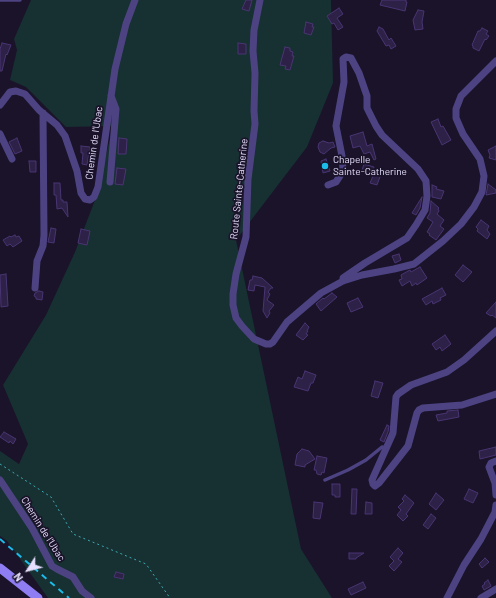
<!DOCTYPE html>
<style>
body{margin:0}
#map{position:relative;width:496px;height:598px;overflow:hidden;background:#1a1329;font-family:Barlow,sans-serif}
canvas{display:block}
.north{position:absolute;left:8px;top:550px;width:40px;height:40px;-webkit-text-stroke:3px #1a1329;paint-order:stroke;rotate:234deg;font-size:11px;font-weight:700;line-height:16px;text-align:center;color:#e5defc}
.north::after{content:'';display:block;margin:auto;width:14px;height:18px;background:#e5defc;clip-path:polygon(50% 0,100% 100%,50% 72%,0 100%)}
</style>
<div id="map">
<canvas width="496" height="598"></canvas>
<div class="north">N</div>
</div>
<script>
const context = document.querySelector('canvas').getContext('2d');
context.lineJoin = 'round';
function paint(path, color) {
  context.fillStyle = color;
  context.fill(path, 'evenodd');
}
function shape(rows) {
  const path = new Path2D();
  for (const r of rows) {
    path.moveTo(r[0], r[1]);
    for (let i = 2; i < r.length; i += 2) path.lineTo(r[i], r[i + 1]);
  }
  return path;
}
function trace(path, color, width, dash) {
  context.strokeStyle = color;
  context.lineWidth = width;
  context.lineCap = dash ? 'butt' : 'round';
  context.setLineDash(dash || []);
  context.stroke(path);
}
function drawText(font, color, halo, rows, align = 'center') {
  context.font = font + ' Barlow,sans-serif';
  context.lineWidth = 3.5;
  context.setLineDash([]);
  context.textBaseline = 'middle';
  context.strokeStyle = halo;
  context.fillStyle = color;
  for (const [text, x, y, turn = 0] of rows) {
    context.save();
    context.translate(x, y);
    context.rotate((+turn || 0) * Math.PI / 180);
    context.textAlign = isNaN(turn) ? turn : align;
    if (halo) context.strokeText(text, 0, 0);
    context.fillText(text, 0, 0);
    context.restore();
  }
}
paint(shape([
 [31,0,331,0,333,83,307,147,236,240,301,549,332,598,48,598,7,541,0,536,0,451,19,464,28,444,3,385,46,315,75,252,95,200,113,126,66,127,26,87,10,80,17,50,14,39]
]), '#173032');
const building = shape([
 [246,0,252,0,249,11,242,9,246,0],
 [382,0,406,0,406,2,407,2,405,11,380,5,382,0],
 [339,8,343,14,337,18,343,27,338,30,334,23,332,24,327,16,339,8],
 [418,10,424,11,422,22,423,29,415,30,413,20,418,10],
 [306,22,313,24,312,27,314,27,311,35,304,33,306,22],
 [379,27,383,29,389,40,391,38,396,46,391,49,389,45,386,46,377,31,379,27],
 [482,28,488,31,486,34,489,36,486,40,485,39,479,51,473,48,473,46,472,45,478,31,480,31,482,28],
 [2,43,11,45,7,55,6,54,2,71,0,71,0,49,2,43],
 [238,43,246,44,246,54,238,54,238,43],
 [285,47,290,48,290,51,293,52,292,56,294,56,290,70,285,69,286,66,280,65,285,47],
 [438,119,441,127,443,126,451,140,442,145,431,122,438,119],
 [363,132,367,146,372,144,376,159,374,160,370,152,364,154,360,146,353,148,350,136,363,132],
 [17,138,22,151,15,154,9,142,17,138],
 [119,138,127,139,126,154,118,154,119,138],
 [323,141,329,143,333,142,335,147,331,148,324,154,320,152,318,147,319,143,323,141],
 [81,146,90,147,87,165,82,164,83,153,81,153,81,146],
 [496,146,496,160,489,158,490,155,488,150,496,146],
 [326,159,330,171,323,173,321,161,326,159],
 [29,161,36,161,36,172,30,172,29,161],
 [364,164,374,167,373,171,381,174,377,185,370,183,373,176,362,170,364,164],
 [117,168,126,169,123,185,115,184,117,168],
 [54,183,60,183,61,200,63,200,63,202,67,202,68,217,62,208,57,209,56,195,54,195,54,183],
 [488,184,496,190,496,193,486,195,488,184],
 [432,185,437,187,436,189,444,191,441,199,432,197,432,185],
 [422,197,420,208,416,215,412,213,422,197],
 [431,201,439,208,438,209,439,211,437,214,444,220,440,226,444,229,436,240,429,235,430,234,427,232,433,222,427,218,430,213,431,201],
 [481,220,489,226,487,230,490,234,487,239,477,231,478,229,476,227,481,220],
 [51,228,56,229,54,243,48,242,51,228],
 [81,229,90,231,87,245,78,243,81,229],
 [15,235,16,237,19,236,22,241,13,247,10,244,7,246,3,240,10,236,11,237,15,235],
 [399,254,401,260,395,263,392,256,399,254],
 [463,265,472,272,463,282,455,275,463,265],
 [420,267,427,278,417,285,416,283,412,286,410,281,402,286,399,280,402,279,401,275,408,271,410,270,411,272,420,267],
 [6,274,8,306,1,307,0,275,6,274],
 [253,276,262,278,273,288,271,288,268,292,270,294,267,300,274,305,269,311,270,313,267,318,263,311,265,287,255,285,254,291,248,290,250,280,252,280,253,276],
 [442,288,446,295,440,298,441,300,433,304,432,301,426,305,422,299,442,288],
 [39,291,43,292,42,300,36,299,36,297,34,296,35,293,39,291],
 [332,293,337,297,321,311,316,304,323,298,324,299,332,293],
 [358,298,363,307,351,312,347,303,358,298],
 [496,302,496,318,492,315,491,316,486,313,496,302],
 [305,323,309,327,307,331,308,331,306,334,308,335,303,340,296,335,305,323],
 [445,335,451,344,442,351,440,347,436,350,432,344,445,335],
 [305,371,316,375,313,383,311,383,308,391,294,387,298,377,302,379,305,371],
 [375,381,383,383,378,398,371,396,375,381],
 [458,410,459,417,438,421,436,415,447,413,447,411,458,410],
 [387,425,389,426,388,432,384,442,380,440,387,425],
 [4,432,16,439,13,444,10,441,9,443,0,437,4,432],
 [496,447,496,455,480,459,479,451,496,447],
 [302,449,309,451,315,459,305,465,305,467,295,465,297,454,302,449],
 [317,456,327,458,324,473,322,472,321,475,317,474,316,470,314,470,317,456],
 [332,484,340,484,340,497,335,497,335,495,332,495,332,484],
 [352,489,357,489,356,514,351,514,352,489],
 [469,489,478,493,473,503,464,499,469,489],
 [436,493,444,500,436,510,429,504,436,493],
 [405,495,414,503,406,514,408,516,403,521,397,515,401,510,398,507,404,501,402,499,405,495],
 [29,498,31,502,29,503,35,510,30,513,22,501,29,498],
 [314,502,323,503,320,519,313,518,314,502],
 [366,502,372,503,372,514,365,514,366,502],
 [431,514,436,518,428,529,423,525,431,514],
 [398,548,403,553,398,559,402,562,394,571,389,566,394,561,390,557,398,548],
 [349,553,364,553,356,558,356,559,349,559,349,553],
 [485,558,489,562,482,568,479,564,485,558],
 [116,572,124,574,123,579,114,577,116,572],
 [488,580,491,586,484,590,482,586,485,584,484,583,488,580],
 [363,582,366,588,351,595,348,589,363,582]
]);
paint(building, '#2e2148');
trace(building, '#493572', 1);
trace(shape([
 [0,464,51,497,73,534,146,564,170,598]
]), '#3caab2', 1, [2, 3]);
trace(shape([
 [0,0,20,0],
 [325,480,348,470,366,460,382,447,386,448]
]), '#4d4383', 3.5);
trace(shape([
 [260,0,254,30,253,51,255,73,254,111,255,124,248,179,246,237,236,274,233,294,233,305,236,318,242,326,254,339,266,344,270,344,273,342,287,322,321,293,343,281,362,275,394,269,414,264,443,241,461,224,474,207,482,192,484,176,480,159,463,134,456,118,456,109,461,96,496,61],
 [0,105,10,92,16,91,25,94,39,110,57,125,65,136,77,171,81,193,85,199,90,200,94,197,98,187,115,69,126,24,135,0],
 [0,134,12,159],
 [110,182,116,109,111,96],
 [328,185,336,182,343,171,342,156,336,126,344,82,343,59,346,57,351,58,359,73,367,96,367,108,376,126,382,135,418,169,426,181,427,196,425,210,416,225,407,238,365,263,343,278,343,281],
 [35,288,37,261,43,246,44,235,43,113],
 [496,331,464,360,447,372,411,385,398,394,396,397,393,433,372,480,373,484,375,486,379,483,408,446,417,413,419,410,423,408,462,405,496,394],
 [496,461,491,463,489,467,495,483,496,495],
 [0,480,32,528,52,566,57,569,73,577,82,591,91,598],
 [447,598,464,565,481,539,495,512,496,505],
 [481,598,496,589]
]), '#4d4383', 7);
trace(shape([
 [0,568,38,598]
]), '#8f7ef3', 9);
trace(shape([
 [0,539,69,598]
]), '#1cbcea', 2, [6, 5]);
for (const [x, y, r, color] of [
 [325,166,4,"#1cbcea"]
]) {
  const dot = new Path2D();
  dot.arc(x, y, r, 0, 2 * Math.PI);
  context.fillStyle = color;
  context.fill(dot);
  trace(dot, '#1a1329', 1.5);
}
drawText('10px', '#e5defc', '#1a1329', [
 ["Chemin de l'Ubac",94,143,-82],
 ["Route Sainte-Catherine",239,189,-84],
 ["Chemin de l'Ubac",43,529,58]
]);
drawText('10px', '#e5defc', '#1a1329', [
 ["Chapelle",333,160],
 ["Sainte-Catherine",333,172]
], 'left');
</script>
